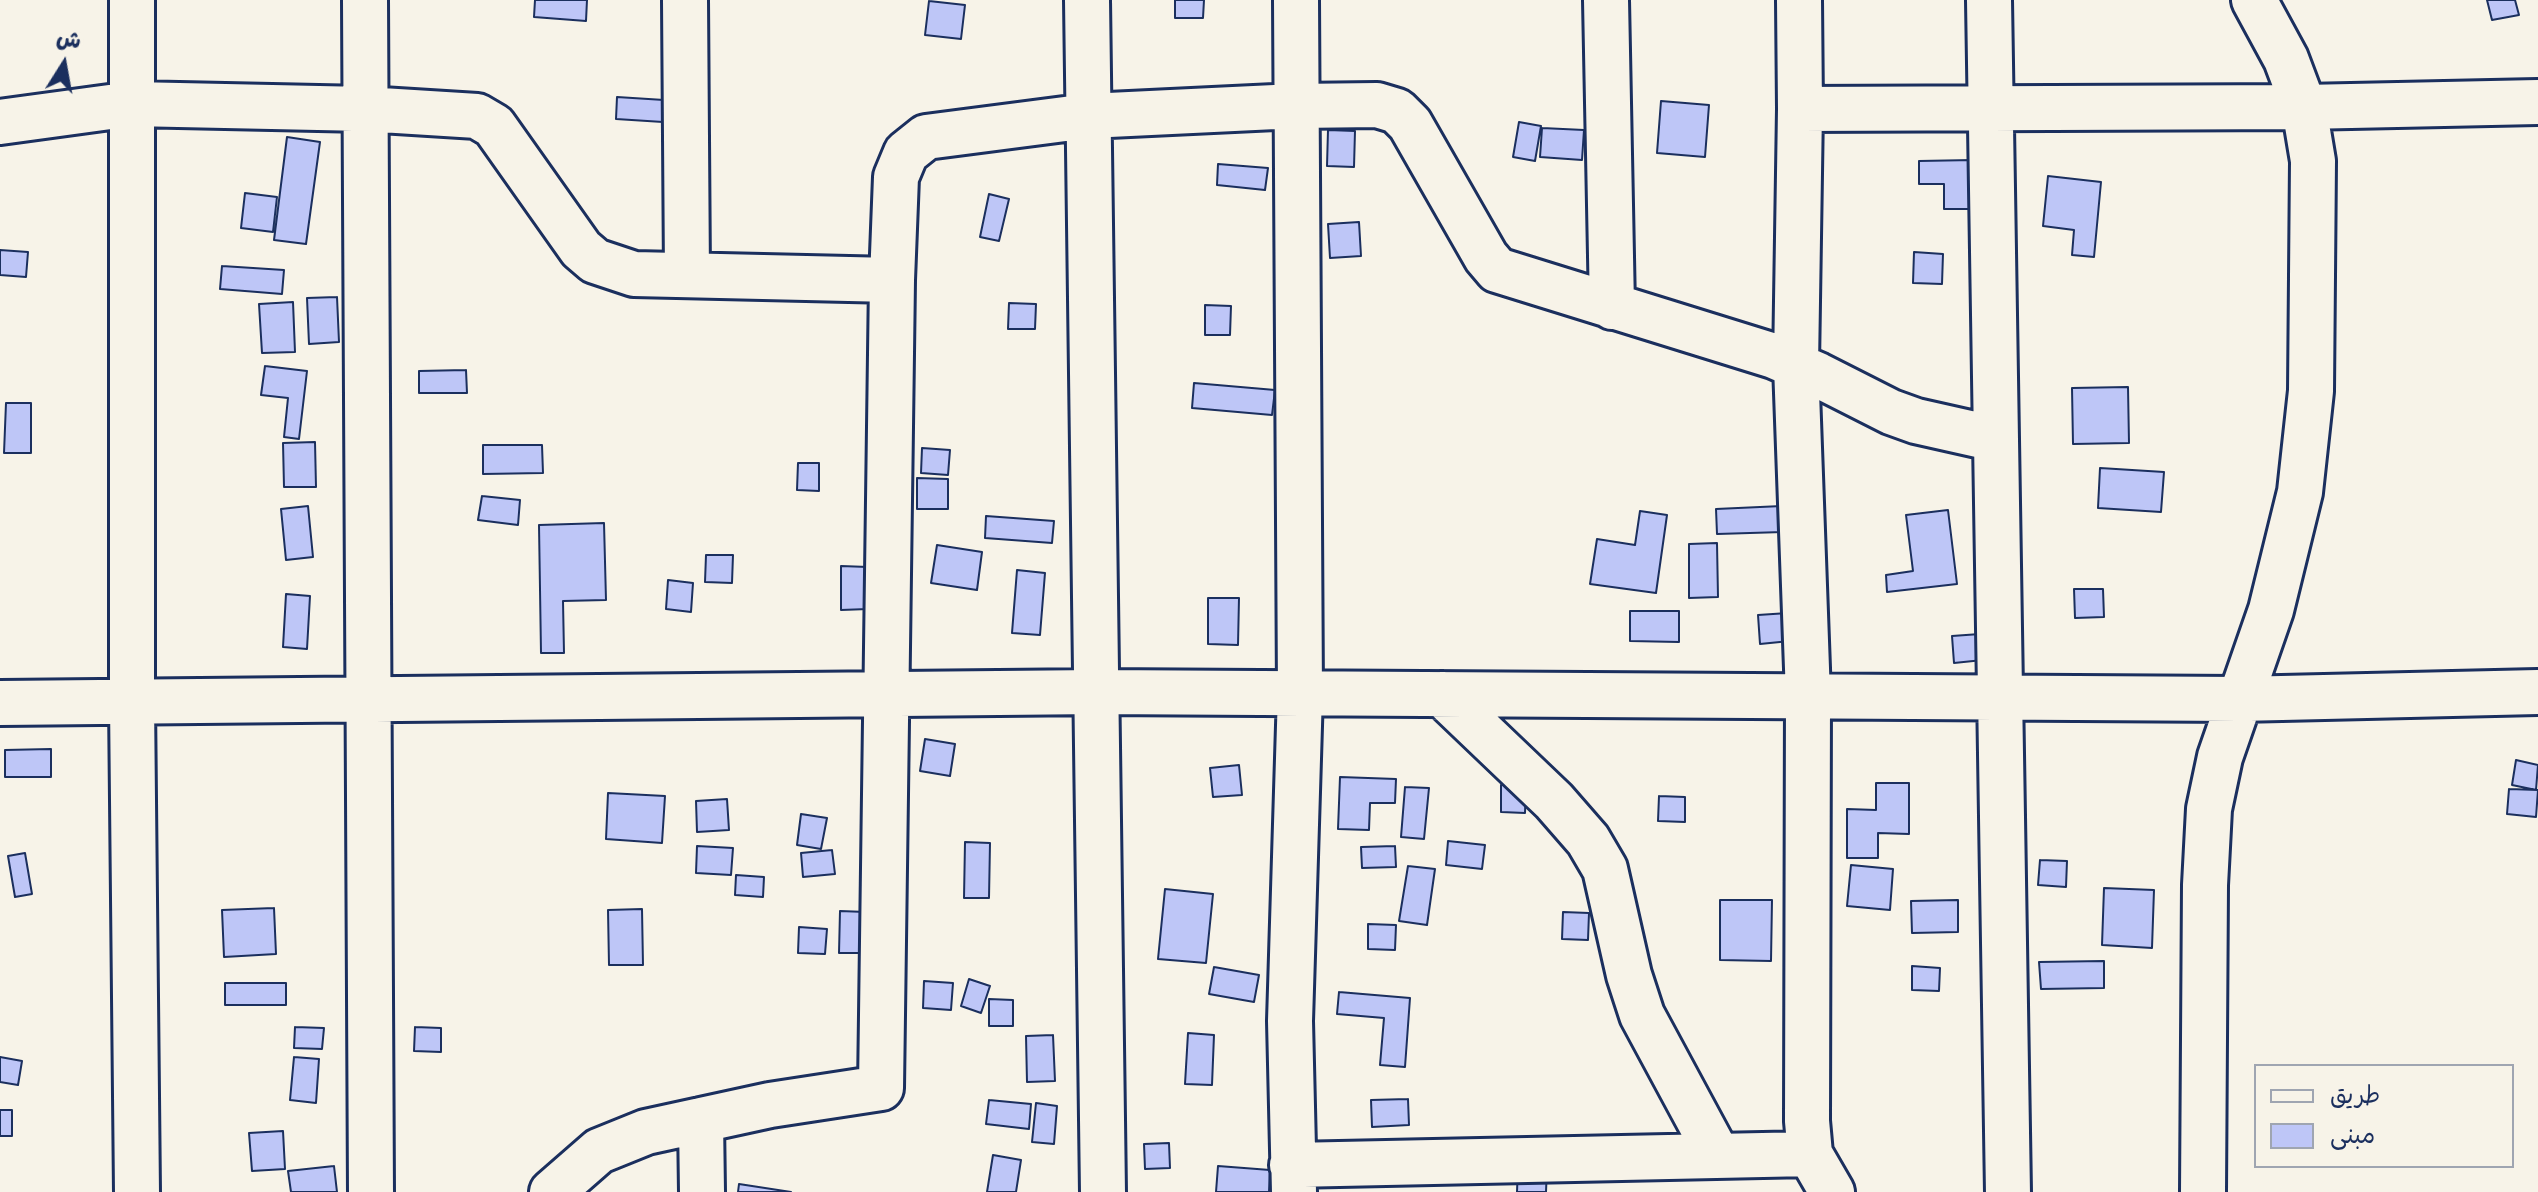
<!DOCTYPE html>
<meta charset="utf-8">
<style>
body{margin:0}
#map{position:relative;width:2538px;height:1192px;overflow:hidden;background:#f7f3e8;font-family:Mynerve,"Playpen Sans Arabic",sans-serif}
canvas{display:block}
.legend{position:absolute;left:2254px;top:1064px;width:260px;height:104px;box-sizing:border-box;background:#f7f3e8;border:2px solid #9fa5b1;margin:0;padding:10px 14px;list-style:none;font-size:24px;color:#1b2f5e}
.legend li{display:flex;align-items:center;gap:16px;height:40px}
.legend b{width:40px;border:2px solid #9fa5b1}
.north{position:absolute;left:24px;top:24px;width:80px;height:80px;-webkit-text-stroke:6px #f7f3e8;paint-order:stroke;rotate:11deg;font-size:22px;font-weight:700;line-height:32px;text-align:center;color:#1b2f5e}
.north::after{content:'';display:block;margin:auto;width:28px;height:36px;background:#1b2f5e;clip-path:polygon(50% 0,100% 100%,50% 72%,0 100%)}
</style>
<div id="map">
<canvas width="2538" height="1192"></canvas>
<ul class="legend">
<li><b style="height:10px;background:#f7f3e8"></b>طريق</li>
<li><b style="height:22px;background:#bec6f7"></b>مبنى</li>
</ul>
<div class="north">ش</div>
</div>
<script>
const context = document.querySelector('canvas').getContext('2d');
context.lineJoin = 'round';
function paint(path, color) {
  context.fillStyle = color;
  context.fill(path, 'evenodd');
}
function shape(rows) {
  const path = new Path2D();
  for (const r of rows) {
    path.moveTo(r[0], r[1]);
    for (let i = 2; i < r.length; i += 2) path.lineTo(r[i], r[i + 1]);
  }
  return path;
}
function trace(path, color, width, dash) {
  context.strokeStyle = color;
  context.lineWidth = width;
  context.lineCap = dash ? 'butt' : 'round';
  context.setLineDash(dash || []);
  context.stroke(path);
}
const building = shape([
 [535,0,587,0,586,21,534,17,535,0],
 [1175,0,1204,0,1203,18,1175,18,1175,0],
 [2487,0,2515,0,2519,15,2492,20,2487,0],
 [929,1,965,5,961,39,925,35,929,1],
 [617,97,664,100,663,122,616,119,617,97],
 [1661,101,1709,105,1705,157,1657,153,1661,101],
 [1519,122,1541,126,1535,161,1513,157,1519,122],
 [1542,128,1584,130,1582,160,1540,157,1542,128],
 [1328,130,1355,131,1354,167,1327,166,1328,130],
 [287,137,320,142,306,244,274,240,287,137],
 [1973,160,1973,209,1944,209,1944,184,1919,184,1919,161,1973,160],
 [1218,164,1268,168,1265,190,1217,185,1218,164],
 [2048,176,2101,182,2094,257,2072,255,2074,230,2043,226,2048,176],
 [245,193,277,197,273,232,241,228,245,193],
 [989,194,1009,199,999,241,980,237,989,194],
 [1359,222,1361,256,1330,258,1328,224,1359,222],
 [0,250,28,252,26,277,0,275,0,250],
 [1914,252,1943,254,1942,284,1913,283,1914,252],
 [222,266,284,270,282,294,220,289,222,266],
 [337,297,339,342,309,344,307,298,337,297],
 [293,302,295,352,262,353,259,304,293,302],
 [1009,303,1036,304,1035,329,1008,329,1009,303],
 [1205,305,1231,306,1230,335,1205,335,1205,305],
 [265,366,307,371,299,439,284,437,288,398,261,395,265,366],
 [466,370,467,393,419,393,419,371,466,370],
 [1194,383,1275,390,1272,415,1192,408,1194,383],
 [2128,387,2129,443,2073,444,2072,388,2128,387],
 [6,403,31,403,31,453,4,453,6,403],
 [315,442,316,487,284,487,283,443,315,442],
 [483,445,542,445,543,473,483,474,483,445],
 [922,448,950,450,948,475,921,473,922,448],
 [798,463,819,463,819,491,797,490,798,463],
 [2100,468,2164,472,2161,512,2098,508,2100,468],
 [917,478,948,479,948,509,917,509,917,478],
 [482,496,520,500,518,525,478,520,482,496],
 [308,506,313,557,286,560,281,509,308,506],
 [1782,506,1783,532,1717,534,1716,509,1782,506],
 [1948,510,1957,584,1887,592,1886,575,1913,571,1906,515,1948,510],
 [1640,511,1667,515,1656,593,1590,584,1597,539,1635,545,1640,511],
 [986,516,1054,521,1052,543,985,538,986,516],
 [604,523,606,600,563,601,564,653,541,653,539,525,604,523],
 [1717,543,1718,597,1689,598,1689,544,1717,543],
 [937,545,982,552,977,590,931,583,937,545],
 [706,555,733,555,732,583,705,582,706,555],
 [841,566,868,567,868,609,841,610,841,566],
 [1017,570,1045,573,1040,635,1012,633,1017,570],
 [668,580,693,583,691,612,666,609,668,580],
 [2074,589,2103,589,2104,617,2075,618,2074,589],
 [286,594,310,596,307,649,283,647,286,594],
 [1208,598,1239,598,1238,645,1208,644,1208,598],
 [1630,611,1679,611,1679,642,1630,641,1630,611],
 [1788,613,1790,641,1760,644,1758,615,1788,613],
 [1980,634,1983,660,1954,663,1952,636,1980,634],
 [925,739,955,744,950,776,920,771,925,739],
 [51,749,51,777,5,777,5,750,51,749],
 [2516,760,2538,765,2536,790,2512,785,2516,760],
 [1239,765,1242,795,1213,797,1210,768,1239,765],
 [1340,777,1396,779,1395,803,1370,803,1369,830,1338,829,1340,777],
 [1876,783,1909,783,1909,834,1878,833,1878,858,1847,858,1847,809,1876,810,1876,783],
 [1501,785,1526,785,1525,813,1501,812,1501,785],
 [1405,787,1429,788,1424,839,1401,837,1405,787],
 [2509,789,2538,790,2536,817,2507,814,2509,789],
 [608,793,665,796,662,843,606,839,608,793],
 [1659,796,1685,797,1685,822,1658,821,1659,796],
 [727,799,729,830,697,832,696,801,727,799],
 [801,814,827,818,821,849,797,845,801,814],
 [1448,841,1485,845,1482,869,1446,865,1448,841],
 [965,842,990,843,989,898,964,898,965,842],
 [697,846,733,848,731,875,696,873,697,846],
 [1395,846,1396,867,1362,868,1361,847,1395,846],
 [832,850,835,874,803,877,801,853,832,850],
 [25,853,32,894,15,897,8,856,25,853],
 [2040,860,2067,861,2066,887,2038,885,2040,860],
 [1851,865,1893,869,1890,910,1847,906,1851,865],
 [1408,866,1435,869,1427,925,1399,921,1408,866],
 [736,875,764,877,763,897,735,895,736,875],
 [2104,888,2154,890,2152,948,2102,945,2104,888],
 [1165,889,1213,894,1206,963,1158,959,1165,889],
 [1720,900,1772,900,1771,961,1720,960,1720,900],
 [1958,900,1958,932,1912,933,1911,901,1958,900],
 [274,908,276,954,224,957,222,910,274,908],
 [642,909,643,965,609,965,608,910,642,909],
 [840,911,866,912,865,953,839,953,840,911],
 [1563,912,1589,913,1588,940,1562,939,1563,912],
 [1368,924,1396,925,1395,950,1368,949,1368,924],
 [799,927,827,929,825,954,798,953,799,927],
 [2104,961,2104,988,2041,989,2039,962,2104,961],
 [1912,966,1940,968,1939,991,1912,990,1912,966],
 [1214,967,1259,975,1254,1002,1209,994,1214,967],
 [969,979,990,986,981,1013,961,1006,969,979],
 [924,981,953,983,951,1010,923,1008,924,981],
 [225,983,286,983,286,1005,225,1005,225,983],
 [1339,992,1410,998,1405,1067,1380,1065,1384,1018,1337,1014,1339,992],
 [989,999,1013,1000,1013,1026,989,1026,989,999],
 [295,1027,324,1028,322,1049,294,1048,295,1027],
 [415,1027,441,1028,441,1052,414,1051,415,1027],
 [1188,1033,1214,1035,1212,1085,1185,1084,1188,1033],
 [1053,1035,1055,1081,1027,1082,1026,1036,1053,1035],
 [0,1057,22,1061,18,1085,0,1082,0,1057],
 [294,1057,319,1059,316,1103,290,1100,294,1057],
 [1408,1099,1409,1125,1372,1127,1371,1100,1408,1099],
 [989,1100,1031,1104,1029,1129,986,1124,989,1100],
 [1036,1103,1057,1106,1054,1144,1032,1142,1036,1103],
 [0,1110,12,1110,12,1136,0,1136,0,1110],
 [283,1131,285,1169,252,1171,249,1133,283,1131],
 [1169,1143,1170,1168,1145,1169,1144,1144,1169,1143],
 [993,1155,1021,1160,1016,1192,987,1192,993,1155],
 [1518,1164,1547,1166,1546,1192,1517,1192,1518,1164],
 [334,1166,337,1192,291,1192,288,1171,334,1166],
 [1218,1166,1270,1170,1269,1192,1216,1192,1218,1166],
 [739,1184,791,1192,738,1192,739,1184]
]);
paint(building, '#bec6f7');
trace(building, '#1b2f5e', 2);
const street = shape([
 [132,0,132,702,137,1192],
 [365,0,371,1192],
 [685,0,687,275],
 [1087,0,1103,1192],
 [1606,0,1612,307],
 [1799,0,1800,109,1796,365,1808,696,1807,1121,1810,1154,1832,1192],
 [1989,0,2008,1192],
 [1800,109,2304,107,2538,102],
 [0,122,132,104,365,109,477,116,494,126,581,249,595,261,634,274,892,280],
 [1442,694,1554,801,1588,840,1605,869,1629,975,1642,1015,1718,1156],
 [0,703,1098,692,2239,699,2538,692],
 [701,1120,702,1192],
 [1292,1165,1810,1154],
 [552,1192,599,1151,646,1132,770,1105,881,1088,892,280,896,177,906,153,926,137,1088,116,1296,106,1377,105,1397,111,1410,124,1486,257,1497,270,1774,356,1818,375,1891,412,1916,421,1996,439],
 [1294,1192,1290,1021,1300,693,1296,0],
 [2203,1192,2205,885,2209,809,2220,757,2271,610,2300,492,2311,391,2313,161,2304,107,2286,59,2254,0]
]);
trace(street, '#1b2f5e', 50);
trace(street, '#f7f3e8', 44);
</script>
